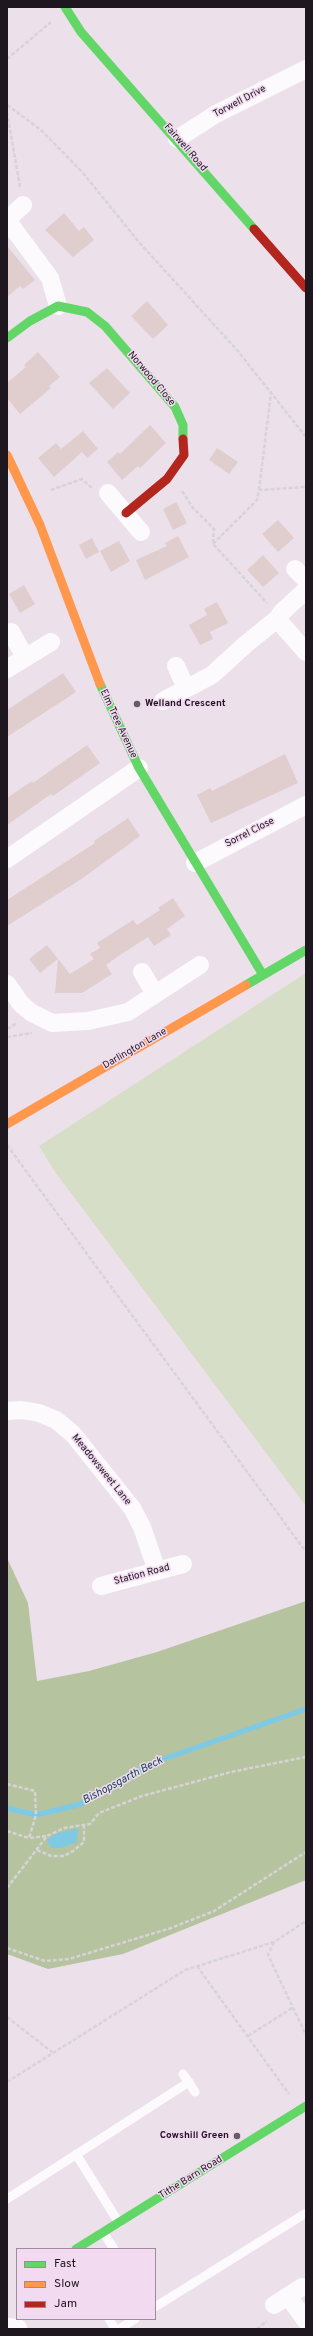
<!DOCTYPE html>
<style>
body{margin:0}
#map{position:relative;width:313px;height:2336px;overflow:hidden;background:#ece0eb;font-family:Overpass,sans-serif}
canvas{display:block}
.frame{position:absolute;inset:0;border:8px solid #1f171f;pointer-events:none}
.legend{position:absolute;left:16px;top:2248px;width:140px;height:72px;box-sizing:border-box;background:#f2daf0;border:1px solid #9e8c9c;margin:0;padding:5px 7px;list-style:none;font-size:12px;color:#1f171f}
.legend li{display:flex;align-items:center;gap:8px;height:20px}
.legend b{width:20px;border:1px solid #9e8c9c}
</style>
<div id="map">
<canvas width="313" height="2336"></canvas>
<div class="frame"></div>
<ul class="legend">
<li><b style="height:5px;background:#63d668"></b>Fast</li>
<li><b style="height:5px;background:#ff974d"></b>Slow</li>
<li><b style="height:5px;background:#b3261e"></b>Jam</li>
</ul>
</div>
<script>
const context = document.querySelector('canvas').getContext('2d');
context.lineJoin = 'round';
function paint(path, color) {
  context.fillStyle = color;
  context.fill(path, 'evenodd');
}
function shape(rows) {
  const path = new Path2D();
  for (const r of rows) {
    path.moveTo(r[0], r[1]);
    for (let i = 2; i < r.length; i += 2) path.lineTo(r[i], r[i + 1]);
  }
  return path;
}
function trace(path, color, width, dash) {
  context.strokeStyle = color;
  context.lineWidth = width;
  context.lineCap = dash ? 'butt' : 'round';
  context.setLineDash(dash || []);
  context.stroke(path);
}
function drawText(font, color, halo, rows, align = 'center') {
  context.font = font + ' Overpass,sans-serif';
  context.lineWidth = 3;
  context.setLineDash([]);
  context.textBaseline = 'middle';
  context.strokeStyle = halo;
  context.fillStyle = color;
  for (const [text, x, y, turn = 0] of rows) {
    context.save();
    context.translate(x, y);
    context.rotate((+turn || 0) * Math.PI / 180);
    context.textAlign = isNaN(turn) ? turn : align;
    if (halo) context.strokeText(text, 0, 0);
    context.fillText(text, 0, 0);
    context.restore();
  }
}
paint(shape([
 [306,973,306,1506,55,1172,39,1146]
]), '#d7dec7');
paint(shape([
 [7,1558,28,1603,37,1681,89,1671,157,1652,306,1601,306,1880,123,1954,48,1969,7,1954]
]), '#b6c39f');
paint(shape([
 [78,1828,77,1842,61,1848,51,1848,47,1840,55,1834]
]), '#80c9e3');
trace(shape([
 [7,1808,36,1815,81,1804,158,1761,306,1709]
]), '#80c9e3', 5.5);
paint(shape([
 [64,213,79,231,84,227,94,240,73,257,45,230],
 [7,246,35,280,23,289,20,286,7,297],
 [147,301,168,325,153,339,131,316],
 [38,352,60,377,49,386,51,388,20,414,7,398,7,383,26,367,24,365],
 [107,368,130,393,113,409,89,383],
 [150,425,166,443,140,468,138,466,122,480,107,462,118,452,120,454],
 [83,431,98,449,87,458,82,452,54,477,38,458,56,443,61,449],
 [217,448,238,462,229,474,209,460],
 [176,502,187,523,173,530,163,509],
 [278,520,294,538,278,552,262,534],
 [178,536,189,557,145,580,136,560,167,546,165,543],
 [92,538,99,552,86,559,79,545],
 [119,541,130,561,111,572,100,551],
 [263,555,279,573,263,587,247,570],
 [24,585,35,604,20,613,9,594],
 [217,602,228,623,210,632,213,639,200,645,189,625,207,615,204,609],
 [63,673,76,692,7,737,7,710],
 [87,745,100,763,53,796,51,794,7,825,7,798,32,781,33,783],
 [285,754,298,783,211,823,197,795,210,788,212,791],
 [128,818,140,836,83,878,7,926,7,900,95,843,94,841],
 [173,898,185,916,167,929,171,935,154,946,148,937,123,953,106,965,112,974,82,993,55,993,58,959,40,973,29,959,47,945,70,974,94,959,90,954,100,948,97,943,133,920,137,925,160,910,158,908]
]), '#e0cdce');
trace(shape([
 [7,59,51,22],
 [7,105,41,130,83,173,138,241,237,350,306,437],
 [7,112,20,187],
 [51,490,82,479,92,488],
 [259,490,271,393],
 [182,491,193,508,214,529,213,544,267,603],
 [213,544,257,500,259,490,306,487],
 [7,1029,17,1023],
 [7,1037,32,1033],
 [7,1145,306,1552],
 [7,1784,35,1791,36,1815,29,1838,47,1836],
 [7,1831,29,1838],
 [37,1850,51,1856,64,1856,73,1851,84,1842,84,1824],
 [7,1888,47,1836,64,1828,90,1824,99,1813,142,1796,231,1772,306,1757],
 [274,1942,268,1955,306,2035],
 [7,1948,45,1961,69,1959,171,1928,214,1911,306,1852],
 [197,1966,289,2094],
 [7,2017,52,2052],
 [248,2036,292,2008],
 [7,2082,185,1970,274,1942,306,1921],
 [257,2329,267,2321]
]), '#d7d3d7', 2.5, [4, 2]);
trace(shape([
 [183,2074,195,2092],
 [76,2154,119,2223],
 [7,2199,189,2082],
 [103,2232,114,2249],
 [155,2307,306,2213],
 [109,2319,115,2329],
 [119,2329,135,2319]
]), '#fcfafc', 9);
trace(shape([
 [177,139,216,114,306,69],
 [7,220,50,278,58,306],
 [7,220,23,205],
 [108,493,141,532],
 [295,569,306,580],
 [277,619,282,612,306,590],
 [11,632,25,657],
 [176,666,186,688],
 [7,669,51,642],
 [163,701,212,675,246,644,277,619,306,652],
 [7,859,139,768],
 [195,863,306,805],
 [142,972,155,994],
 [7,984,21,1004,32,1013,52,1023,88,1021,128,1012,200,965],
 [7,1411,22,1410,39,1413,56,1420,73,1434,132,1508,142,1527,157,1571],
 [101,1586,183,1564],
 [288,2296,306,2321],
 [274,2305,302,2287],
 [7,2327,18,2328]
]), '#fcfafc', 18);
trace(shape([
 [65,7,81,32,254,229],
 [7,338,30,321,58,306,87,312,105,326,175,407,183,425,183,439],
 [100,684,139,768,263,975],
 [246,985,306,950],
 [76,2249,306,2106]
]), '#63d668', 9);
trace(shape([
 [7,455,40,525,100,684],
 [7,1124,246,985]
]), '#ff974d', 9);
trace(shape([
 [254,229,306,288],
 [126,513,167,479,184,455,183,439]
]), '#b3261e', 9);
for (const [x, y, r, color] of [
 [137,704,4,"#675d66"],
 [237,2136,4,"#675d66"]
]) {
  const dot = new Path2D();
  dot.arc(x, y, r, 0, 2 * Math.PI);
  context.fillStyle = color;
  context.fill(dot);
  trace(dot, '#f2daf0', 1.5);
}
drawText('10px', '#1f171f', '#f2daf0', [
 ["Torwell Drive",240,102,-28],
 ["Fairwell Road",185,148,49],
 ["Norwood Close",151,379,50],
 ["Elm Tree Avenue",118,724,65],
 ["Sorrel Close",250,833,-27],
 ["Darlington Lane",135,1049,-30],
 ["Meadowsweet Lane",101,1470,51],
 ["Station Road",142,1575,-15],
 ["Tithe Barn Road",191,2178,-32]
]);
drawText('bold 10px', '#1f171f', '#f2daf0', [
 ["Welland Crescent",145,704],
 ["Cowshill Green",229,2136,"right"]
], 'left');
drawText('italic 11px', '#0e404d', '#f2daf0', [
 ["Bishopsgarth Beck",123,1781,-28]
]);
</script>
